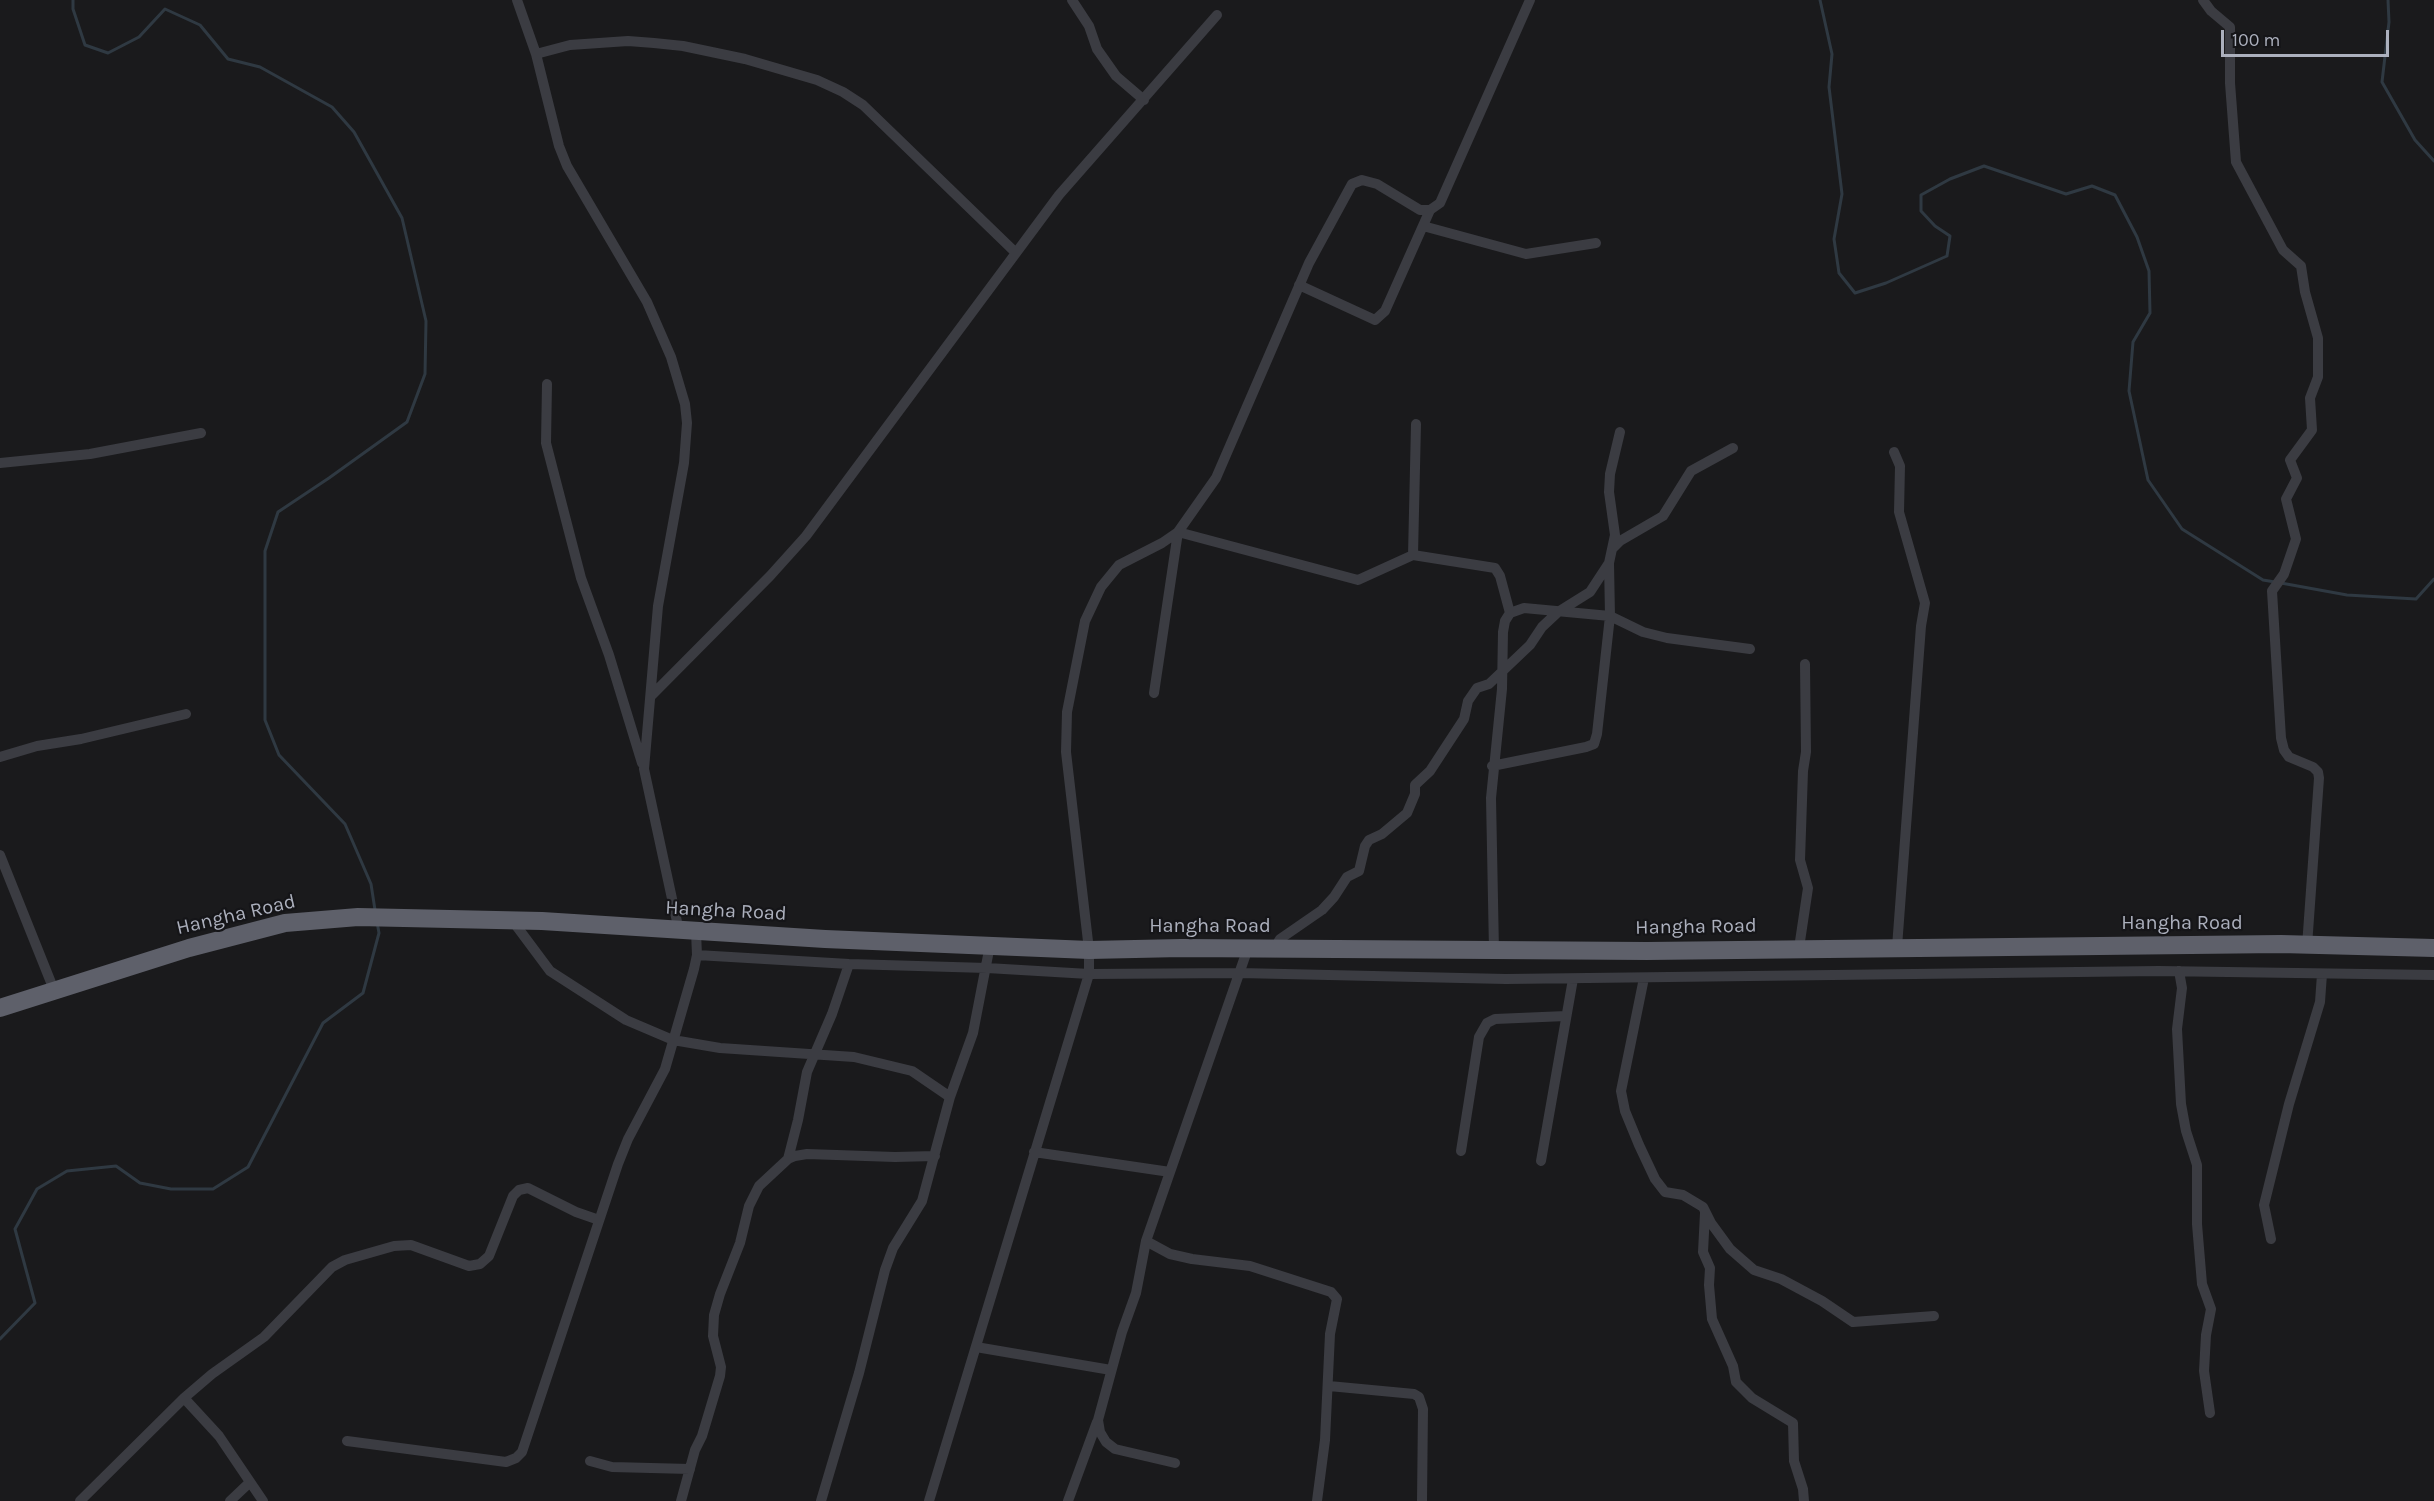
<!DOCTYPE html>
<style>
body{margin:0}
#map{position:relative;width:2434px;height:1501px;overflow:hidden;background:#1a1a1c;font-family:Karla,sans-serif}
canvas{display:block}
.scale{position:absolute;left:2221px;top:30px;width:168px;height:27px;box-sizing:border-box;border:3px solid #acb0bd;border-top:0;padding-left:8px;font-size:18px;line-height:21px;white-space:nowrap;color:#acb0bd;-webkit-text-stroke:4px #151518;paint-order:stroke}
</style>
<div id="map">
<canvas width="2434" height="1501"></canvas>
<div class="scale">100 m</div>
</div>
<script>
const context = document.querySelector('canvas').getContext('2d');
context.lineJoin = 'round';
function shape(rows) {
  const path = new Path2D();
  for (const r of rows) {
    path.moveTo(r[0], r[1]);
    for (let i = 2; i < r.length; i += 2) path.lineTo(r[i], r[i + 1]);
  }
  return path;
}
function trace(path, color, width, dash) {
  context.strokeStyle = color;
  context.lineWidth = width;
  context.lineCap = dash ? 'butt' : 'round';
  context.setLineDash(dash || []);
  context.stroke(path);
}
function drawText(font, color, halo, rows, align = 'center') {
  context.font = font + ' Karla,sans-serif';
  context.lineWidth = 4.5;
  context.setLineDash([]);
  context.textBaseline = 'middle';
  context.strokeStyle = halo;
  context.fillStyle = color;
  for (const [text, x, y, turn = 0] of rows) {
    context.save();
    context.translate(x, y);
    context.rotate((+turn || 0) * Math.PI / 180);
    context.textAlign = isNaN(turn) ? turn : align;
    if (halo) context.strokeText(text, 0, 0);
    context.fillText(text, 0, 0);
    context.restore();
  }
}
trace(shape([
 [73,0,73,9,85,45,108,53,139,37,165,9,200,25,228,59,260,67,332,107,354,132,402,218,426,321,425,374,407,422,329,478,278,512,265,551,265,720,279,755,345,824,371,884,375,910],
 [1820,0,1832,54,1829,87,1842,194,1834,239,1839,273,1855,293,1886,283,1947,256,1950,236,1935,226,1921,211,1921,195,1950,179,1984,166,2066,194,2092,186,2115,195,2137,237,2149,271,2150,313,2133,342,2129,391,2148,480,2182,529,2263,580,2275,582],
 [2388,0,2389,22,2382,82,2415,140,2434,161],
 [2281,583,2347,595,2416,599,2434,579],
 [0,1339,35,1303,15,1229,37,1189,67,1171,116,1166,140,1183,171,1189,213,1189,248,1167,323,1023,363,993,379,933,377,922]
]), '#2f3942', 3);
trace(shape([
 [517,0,536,54,559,146,567,166,647,302,671,357,685,404,687,423,684,463,658,606,644,769,679,931],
 [1072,0,1089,26,1097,49,1116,76,1144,100],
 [2203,0,2211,11,2230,27,2230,83,2236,162,2283,250,2301,266,2305,292,2318,338,2318,377,2310,398,2312,430,2290,460,2297,478,2286,499,2296,539,2284,574,2272,591,2281,738,2284,750,2289,757,2313,767,2318,772,2319,778,2307,946],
 [536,54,570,45,628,41,654,43,683,46,745,59,817,80,843,92,863,105,1015,252],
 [1423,226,1526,254,1596,243],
 [1299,285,1375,320,1385,311,1430,210],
 [547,384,546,443,581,578,609,655,642,763],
 [1894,452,1900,466,1899,512,1925,603,1921,626,1897,947],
 [0,463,90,454,201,433],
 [1612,549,1615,535,1609,492,1610,474,1620,432],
 [1413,555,1416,424],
 [1154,693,1178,532,1358,580,1413,555,1495,568,1500,576,1510,613],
 [651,696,770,576,806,536,1059,195,1217,15],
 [0,757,37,746,81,739,186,714],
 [1492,766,1586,747,1594,744,1597,734,1610,616,1609,563,1612,549,1620,541,1663,516,1691,471,1733,448],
 [0,855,54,990],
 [512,920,550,971,626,1020,673,1040,720,1048,854,1057,912,1071,950,1097],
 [1799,948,1808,888,1800,860,1803,771,1806,752,1805,664],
 [1274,949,1280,939,1322,910,1334,897,1347,877,1359,871,1365,846,1369,840,1382,834,1407,813,1415,794,1415,785,1430,771,1464,719,1468,701,1477,688,1489,684,1530,645,1542,627,1558,612,1590,592,1609,563],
 [1494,951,1491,798,1502,689,1503,632,1505,621,1510,613,1524,608,1610,616,1643,632,1667,638,1750,649],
 [697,955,849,964,987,968,1089,974,1240,973,1506,979,2159,971,2434,975],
 [2179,971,2182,988,2177,1029,2181,1104,2186,1131,2197,1165,2197,1224,2202,1284,2211,1309,2206,1335,2204,1371,2210,1413],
 [1644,978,1621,1091,1625,1111,1639,1145,1655,1179,1665,1192,1683,1195,1703,1207,1711,1223,1730,1249,1754,1270,1781,1279,1822,1301,1853,1322,1934,1316],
 [1461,1151,1479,1037,1487,1023,1495,1019,1566,1016],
 [1034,1152,1170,1172],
 [788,1159,798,1120,807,1072,832,1014,849,964],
 [1541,1161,1573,979],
 [1705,1213,1703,1252,1710,1268,1709,1285,1712,1319,1733,1366,1736,1382,1752,1398,1793,1423,1794,1461,1803,1489,1804,1501],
 [2271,1239,2264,1205,2289,1104,2320,1002,2322,974],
 [1146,1241,1170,1254,1192,1259,1250,1266,1331,1292,1337,1299,1330,1334,1325,1440,1317,1501],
 [976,1347,1111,1370],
 [1329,1386,1414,1394,1419,1397,1423,1409,1422,1501],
 [184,1398,219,1436,263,1501],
 [347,1441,506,1462,516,1458,522,1452,618,1164,628,1139,665,1069,694,969,697,955,696,932],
 [590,1461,612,1467,690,1469],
 [1175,1463,1115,1449,1106,1442,1100,1432,1098,1420,1122,1332,1136,1293,1146,1241,1248,948],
 [80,1501,184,1398,212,1374,264,1337,332,1267,345,1260,394,1246,411,1245,469,1266,480,1264,489,1256,513,1196,519,1190,528,1188,576,1212,599,1220],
 [230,1501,250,1482],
 [681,1501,695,1450,702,1436,720,1376,721,1367,713,1336,714,1315,720,1294,740,1243,749,1206,759,1186,788,1159,795,1156,807,1154,895,1157,935,1156],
 [821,1501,859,1373,885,1270,893,1248,922,1201,950,1097,973,1033,990,945],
 [929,1501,1089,974,1089,950,1066,752,1067,712,1085,621,1101,587,1119,565,1162,543,1178,532,1216,478,1309,263,1352,184,1362,180,1377,184,1420,210,1430,210,1440,203,1530,0],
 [1068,1501,1097,1422]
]), '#3b3c42', 10);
trace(shape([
 [0,1008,189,948,285,923,358,917,542,921,825,939,1089,950,1181,948,1647,951,2281,944,2434,948]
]), '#5e606a', 18);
drawText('20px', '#acb0bd', '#151518', [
 ["Hangha Road",726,911,3],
 ["Hangha Road",236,915,-13],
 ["Hangha Road",2182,923],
 ["Hangha Road",1210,926],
 ["Hangha Road",1696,927,-1]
]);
</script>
